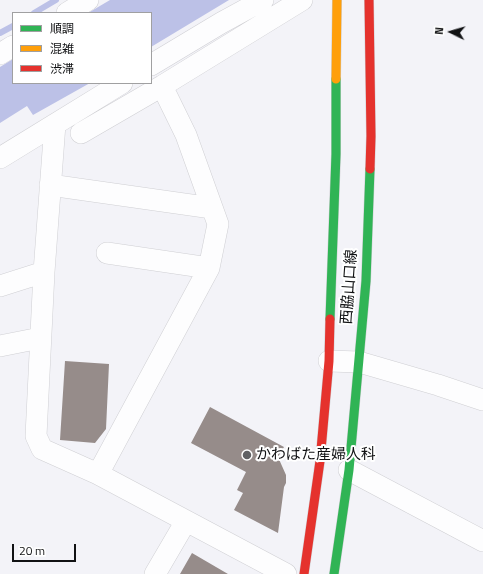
<!DOCTYPE html>
<meta charset="utf-8">
<style>
body{margin:0}
#map{position:relative;width:483px;height:574px;overflow:hidden;background:#f3f3f8;font-family:"Titillium Web","Noto Sans JP",sans-serif}
canvas{display:block}
.legend{position:absolute;left:12px;top:12px;width:140px;height:72px;box-sizing:border-box;background:#fff;border:1px solid #a0a0a1;margin:0;padding:5px 7px;list-style:none;font-size:12px;color:#111214}
.legend li{display:flex;align-items:center;gap:8px;height:20px}
.legend b{width:20px;border:1px solid #a0a0a1}
.north{position:absolute;left:431px;top:12px;width:40px;height:40px;-webkit-text-stroke:3px #fff;paint-order:stroke;rotate:275deg;font-size:11px;font-weight:700;line-height:16px;text-align:center;color:#111214}
.north::after{content:'';display:block;margin:auto;width:14px;height:18px;background:#111214;clip-path:polygon(50% 0,100% 100%,50% 72%,0 100%)}
.scale{position:absolute;left:12px;top:544px;width:64px;height:18px;box-sizing:border-box;border:2px solid #111214;border-top:0;padding-left:5px;font-size:12px;line-height:14px;white-space:nowrap;color:#111214;-webkit-text-stroke:3px #fff;paint-order:stroke}
</style>
<div id="map">
<canvas width="483" height="574"></canvas>
<ul class="legend">
<li><b style="height:5px;background:#30b455"></b>順調</li>
<li><b style="height:5px;background:#ff9f0a"></b>混雑</li>
<li><b style="height:5px;background:#e5322d"></b>渋滞</li>
</ul>
<div class="north">N</div>
<div class="scale">20 m</div>
</div>
<script>
const context = document.querySelector('canvas').getContext('2d');
context.lineJoin = 'round';
function paint(path, color) {
  context.fillStyle = color;
  context.fill(path, 'evenodd');
}
function shape(rows) {
  const path = new Path2D();
  for (const r of rows) {
    path.moveTo(r[0], r[1]);
    for (let i = 2; i < r.length; i += 2) path.lineTo(r[i], r[i + 1]);
  }
  return path;
}
function trace(path, color, width, dash) {
  context.strokeStyle = color;
  context.lineWidth = width;
  context.lineCap = dash ? 'butt' : 'round';
  context.setLineDash(dash || []);
  context.stroke(path);
}
function drawText(font, color, halo, rows, align = 'center') {
  context.font = font + ' "Titillium Web","Noto Sans JP",sans-serif';
  context.lineWidth = 4;
  context.setLineDash([]);
  context.textBaseline = 'middle';
  context.strokeStyle = halo;
  context.fillStyle = color;
  for (const [text, x, y, turn = 0] of rows) {
    context.save();
    context.translate(x, y);
    context.rotate((+turn || 0) * Math.PI / 180);
    context.textAlign = isNaN(turn) ? turn : align;
    if (halo) context.strokeText(text, 0, 0);
    context.fillText(text, 0, 0);
    context.restore();
  }
}
paint(shape([
 [110,0,229,0,151,47,151,13,88,13],
 [13,59,13,83,90,83,33,115,27,106,0,123,0,67]
]), '#bcc1e7');
trace(shape([
 [34,13,56,0],
 [0,33,13,26]
]), '#bcc1e7', 6);
paint(shape([
 [65,361,109,364,106,429,95,443,60,440],
 [210,407,284,447,278,457,286,475,286,483,284,487,278,533,234,510,243,493,237,490,246,472,191,443],
 [192,553,228,574,180,574]
]), '#968c8a');
const street = shape([
 [67,13,88,0],
 [0,54,13,46],
 [151,65,221,23,263,0],
 [55,124,44,272,36,436,42,449,98,474,286,574],
 [81,133,162,86,302,0],
 [0,158,122,83],
 [50,185,212,208],
 [107,253,209,268],
 [0,286,44,272],
 [0,346,40,338],
 [329,361,359,362,438,385,483,400],
 [349,470,483,541],
 [98,474,209,268,218,224,186,135,162,86],
 [155,574,186,521]
]);
const fast = shape([
 [330,319,336,154,336,79],
 [334,574,349,470,366,281,370,169]
]);
const slow = shape([
 [336,79,337,0]
]);
const jam = shape([
 [369,0,371,136,370,169],
 [304,574,320,461,329,361,330,319]
]);
trace(street, '#cfcfd3', 22);
trace(fast, '#cfcfd3', 10);
trace(slow, '#cfcfd3', 10);
trace(jam, '#cfcfd3', 10);
trace(street, '#fdfdfe', 21);
trace(fast, '#30b455', 9);
trace(slow, '#ff9f0a', 9);
trace(jam, '#e5322d', 9);
for (const [x, y, r, color] of [
 [247,455,5,"#606164"]
]) {
  const dot = new Path2D();
  dot.arc(x, y, r, 0, 2 * Math.PI);
  context.fillStyle = color;
  context.fill(dot);
  trace(dot, '#fff', 1.5);
}
drawText('15px', '#111214', '#fff', [
 ["西脇山口線",350,287,-86]
]);
drawText('15px', '#111214', '#fff', [
 ["かわばた産婦人科",256,455]
], 'left');
</script>
